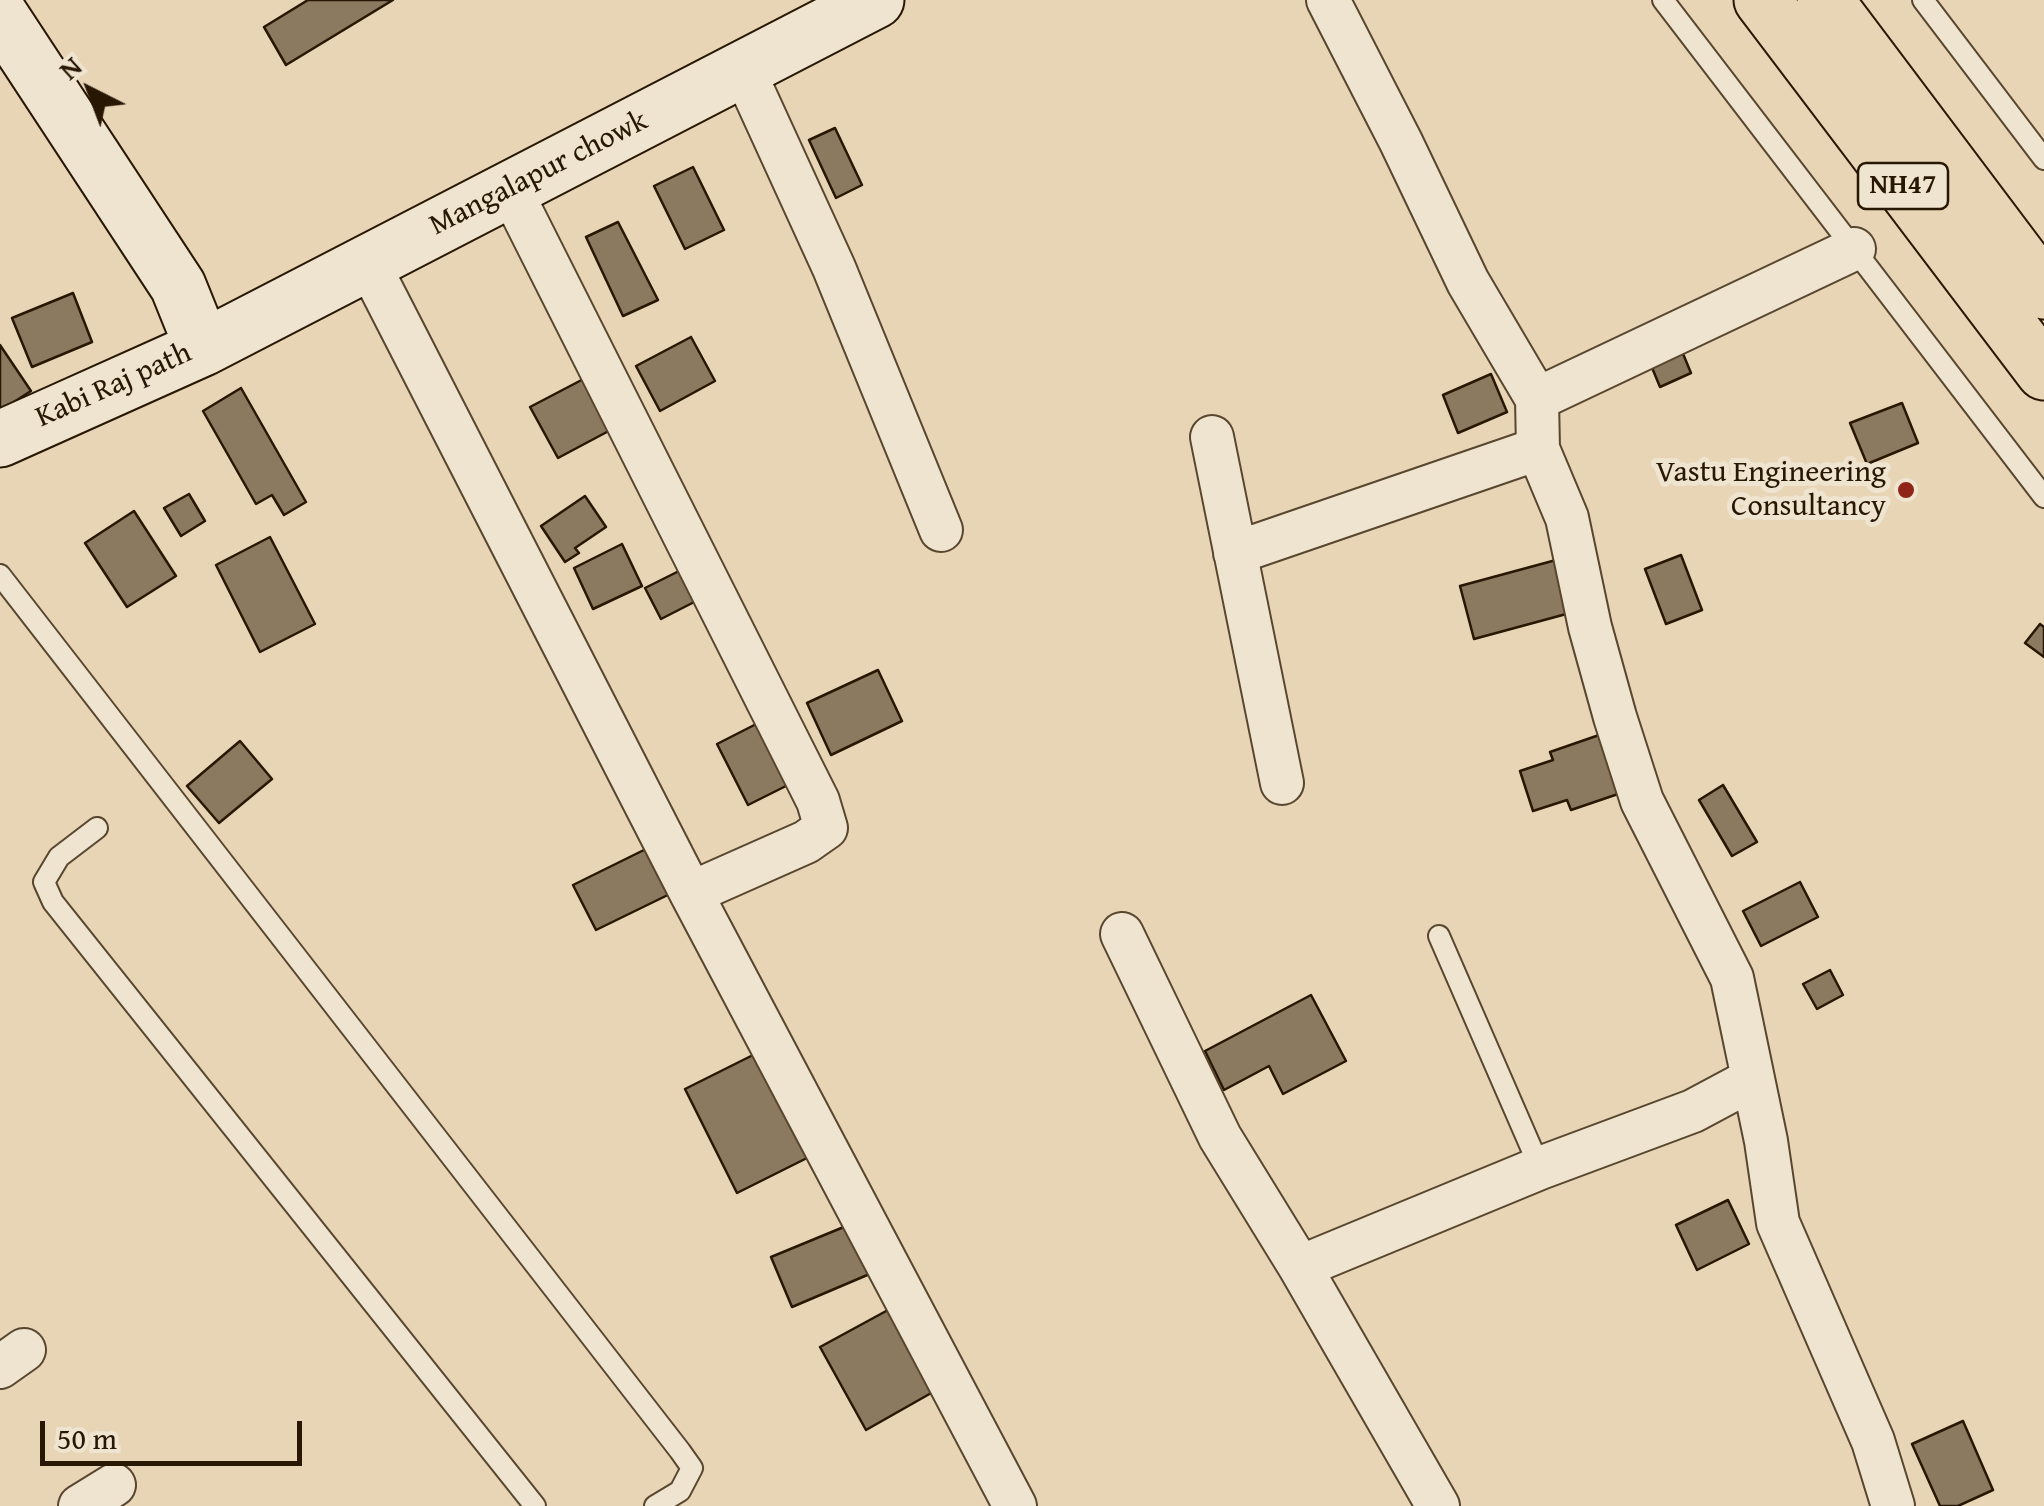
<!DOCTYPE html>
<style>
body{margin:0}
#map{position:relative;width:2044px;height:1506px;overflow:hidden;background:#e7d5b6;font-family:"Gentium Book Plus",serif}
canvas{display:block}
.north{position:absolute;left:40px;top:40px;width:100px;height:100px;-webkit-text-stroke:8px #efe4d0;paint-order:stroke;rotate:318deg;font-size:28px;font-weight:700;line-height:40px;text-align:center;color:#281702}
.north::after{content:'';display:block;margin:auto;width:35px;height:45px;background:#281702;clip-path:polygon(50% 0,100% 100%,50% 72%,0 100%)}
.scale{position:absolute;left:40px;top:1421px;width:262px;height:45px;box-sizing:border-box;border:5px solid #281702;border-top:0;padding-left:12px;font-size:30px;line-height:35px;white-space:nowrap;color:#281702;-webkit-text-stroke:8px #efe4d0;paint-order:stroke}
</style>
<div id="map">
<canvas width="2044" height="1506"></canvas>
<div class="north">N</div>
<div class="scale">50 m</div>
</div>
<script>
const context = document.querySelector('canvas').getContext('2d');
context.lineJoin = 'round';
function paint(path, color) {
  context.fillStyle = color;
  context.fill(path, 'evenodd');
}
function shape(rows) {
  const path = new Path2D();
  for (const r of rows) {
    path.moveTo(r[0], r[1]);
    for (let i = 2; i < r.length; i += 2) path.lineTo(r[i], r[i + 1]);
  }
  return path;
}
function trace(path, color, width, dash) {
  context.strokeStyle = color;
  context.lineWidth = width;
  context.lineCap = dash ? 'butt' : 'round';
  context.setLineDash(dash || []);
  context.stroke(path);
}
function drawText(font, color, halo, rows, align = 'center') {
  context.font = font + ' "Gentium Book Plus",serif';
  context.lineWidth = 10;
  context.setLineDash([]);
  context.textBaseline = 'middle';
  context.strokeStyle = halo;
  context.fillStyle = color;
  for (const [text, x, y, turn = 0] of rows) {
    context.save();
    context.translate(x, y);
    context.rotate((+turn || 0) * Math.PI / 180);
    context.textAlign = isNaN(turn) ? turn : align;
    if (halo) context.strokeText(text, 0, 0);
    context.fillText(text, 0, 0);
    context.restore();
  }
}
const building = shape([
 [308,0,393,0,286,65,264,27,308,0],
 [835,128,862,185,836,198,809,140,835,128],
 [693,167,724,230,685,249,654,186,693,167],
 [618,222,658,300,623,316,586,237,618,222],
 [73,293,92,342,32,367,12,318,73,293],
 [691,337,715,381,660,411,636,366,691,337],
 [1679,344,1691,373,1660,387,1648,358,1679,344],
 [0,345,31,391,0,411,0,345],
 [593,374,620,425,558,458,530,407,593,374],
 [1491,374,1507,412,1458,433,1443,395,1491,374],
 [241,388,306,502,284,515,272,495,256,504,203,411,241,388],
 [1902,403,1918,443,1867,464,1850,423,1902,403],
 [189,494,205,521,181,536,164,508,189,494],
 [585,496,606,527,575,548,579,553,565,562,541,526,585,496],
 [134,511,176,576,127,607,85,543,134,511],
 [270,537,315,624,260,652,216,565,270,537],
 [622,544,642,586,593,609,574,568,622,544],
 [1681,555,1702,610,1666,624,1645,569,1681,555],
 [1556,560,1570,613,1474,639,1460,586,1556,560],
 [689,566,704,597,661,619,645,588,689,566],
 [2040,624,2044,627,2044,657,2025,643,2040,624],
 [878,670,902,721,831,755,807,703,878,670],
 [770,717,800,779,748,805,717,744,770,717],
 [1602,734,1621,793,1571,810,1567,800,1533,811,1520,771,1553,760,1550,752,1602,734],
 [240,741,272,779,219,823,187,786,240,741],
 [1723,785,1757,842,1732,856,1699,800,1723,785],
 [654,845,676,891,596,930,573,885,654,845],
 [1800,882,1818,917,1761,946,1743,911,1800,882],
 [1830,970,1843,995,1817,1009,1803,984,1830,970],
 [1311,995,1346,1061,1283,1094,1269,1066,1224,1090,1205,1051,1311,995],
 [761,1051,813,1155,737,1193,685,1089,761,1051],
 [1728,1200,1749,1244,1697,1270,1676,1225,1728,1200],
 [851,1224,872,1273,792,1307,771,1257,851,1224],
 [888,1310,933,1392,866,1430,820,1347,888,1310],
 [1963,1421,1993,1490,1958,1506,1940,1506,1912,1444,1963,1421]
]);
paint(building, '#8b7a60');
trace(building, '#281702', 2.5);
const lane = shape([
 [1663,0,2044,497],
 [1923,0,2044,159],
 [0,575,680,1451,692,1468,680,1491,655,1506],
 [97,828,59,857,44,882,53,902,535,1506],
 [1439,936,1540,1168]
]);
const street = shape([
 [1328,0,1401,142,1468,282,1537,399,1538,449,1567,518,1590,627,1615,717,1642,801,1732,978,1766,1141,1778,1223,1873,1441,1893,1506],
 [743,69,834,268,941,530],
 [510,189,818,801,826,828,806,842,691,893],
 [368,263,691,893,1015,1506],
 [1537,399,1854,249],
 [1212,437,1282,783],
 [1235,553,1538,449],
 [1122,934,1220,1137,1300,1267,1438,1506],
 [1300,1267,1540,1168,1693,1111,1751,1080],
 [0,1367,24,1350],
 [80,1506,114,1485]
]);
const secondary = shape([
 [0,15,178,286,203,348],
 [0,439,203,348,876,0]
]);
const highway = shape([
 [1762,0,2044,372],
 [1825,0,2044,291]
]);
trace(lane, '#58462f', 24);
trace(street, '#58462f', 46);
trace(secondary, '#281702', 59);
trace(highway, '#281702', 59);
trace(lane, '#efe4d0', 20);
trace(street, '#efe4d0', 42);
trace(secondary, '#efe4d0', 55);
trace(highway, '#e7d5b6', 55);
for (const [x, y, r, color] of [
 [1906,490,10,"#8f2418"]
]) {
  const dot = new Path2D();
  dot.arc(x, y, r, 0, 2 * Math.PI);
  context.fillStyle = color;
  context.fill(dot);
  trace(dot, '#efe4d0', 4);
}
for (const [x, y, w] of [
 [1903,186,90]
]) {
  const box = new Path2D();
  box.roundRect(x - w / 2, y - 23, w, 46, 8);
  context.fillStyle = '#efe4d0';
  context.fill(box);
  trace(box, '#281702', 2.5);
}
drawText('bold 28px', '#281702', null, [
 ["NH47",1903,186]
]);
drawText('30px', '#281702', '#efe4d0', [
 ["Mangalapur chowk",539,174,-27],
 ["Kabi Raj path",114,386,-24]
]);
drawText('30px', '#281702', '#efe4d0', [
 ["Vastu Engineering",1886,473],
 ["Consultancy",1886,507]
], 'right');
</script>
